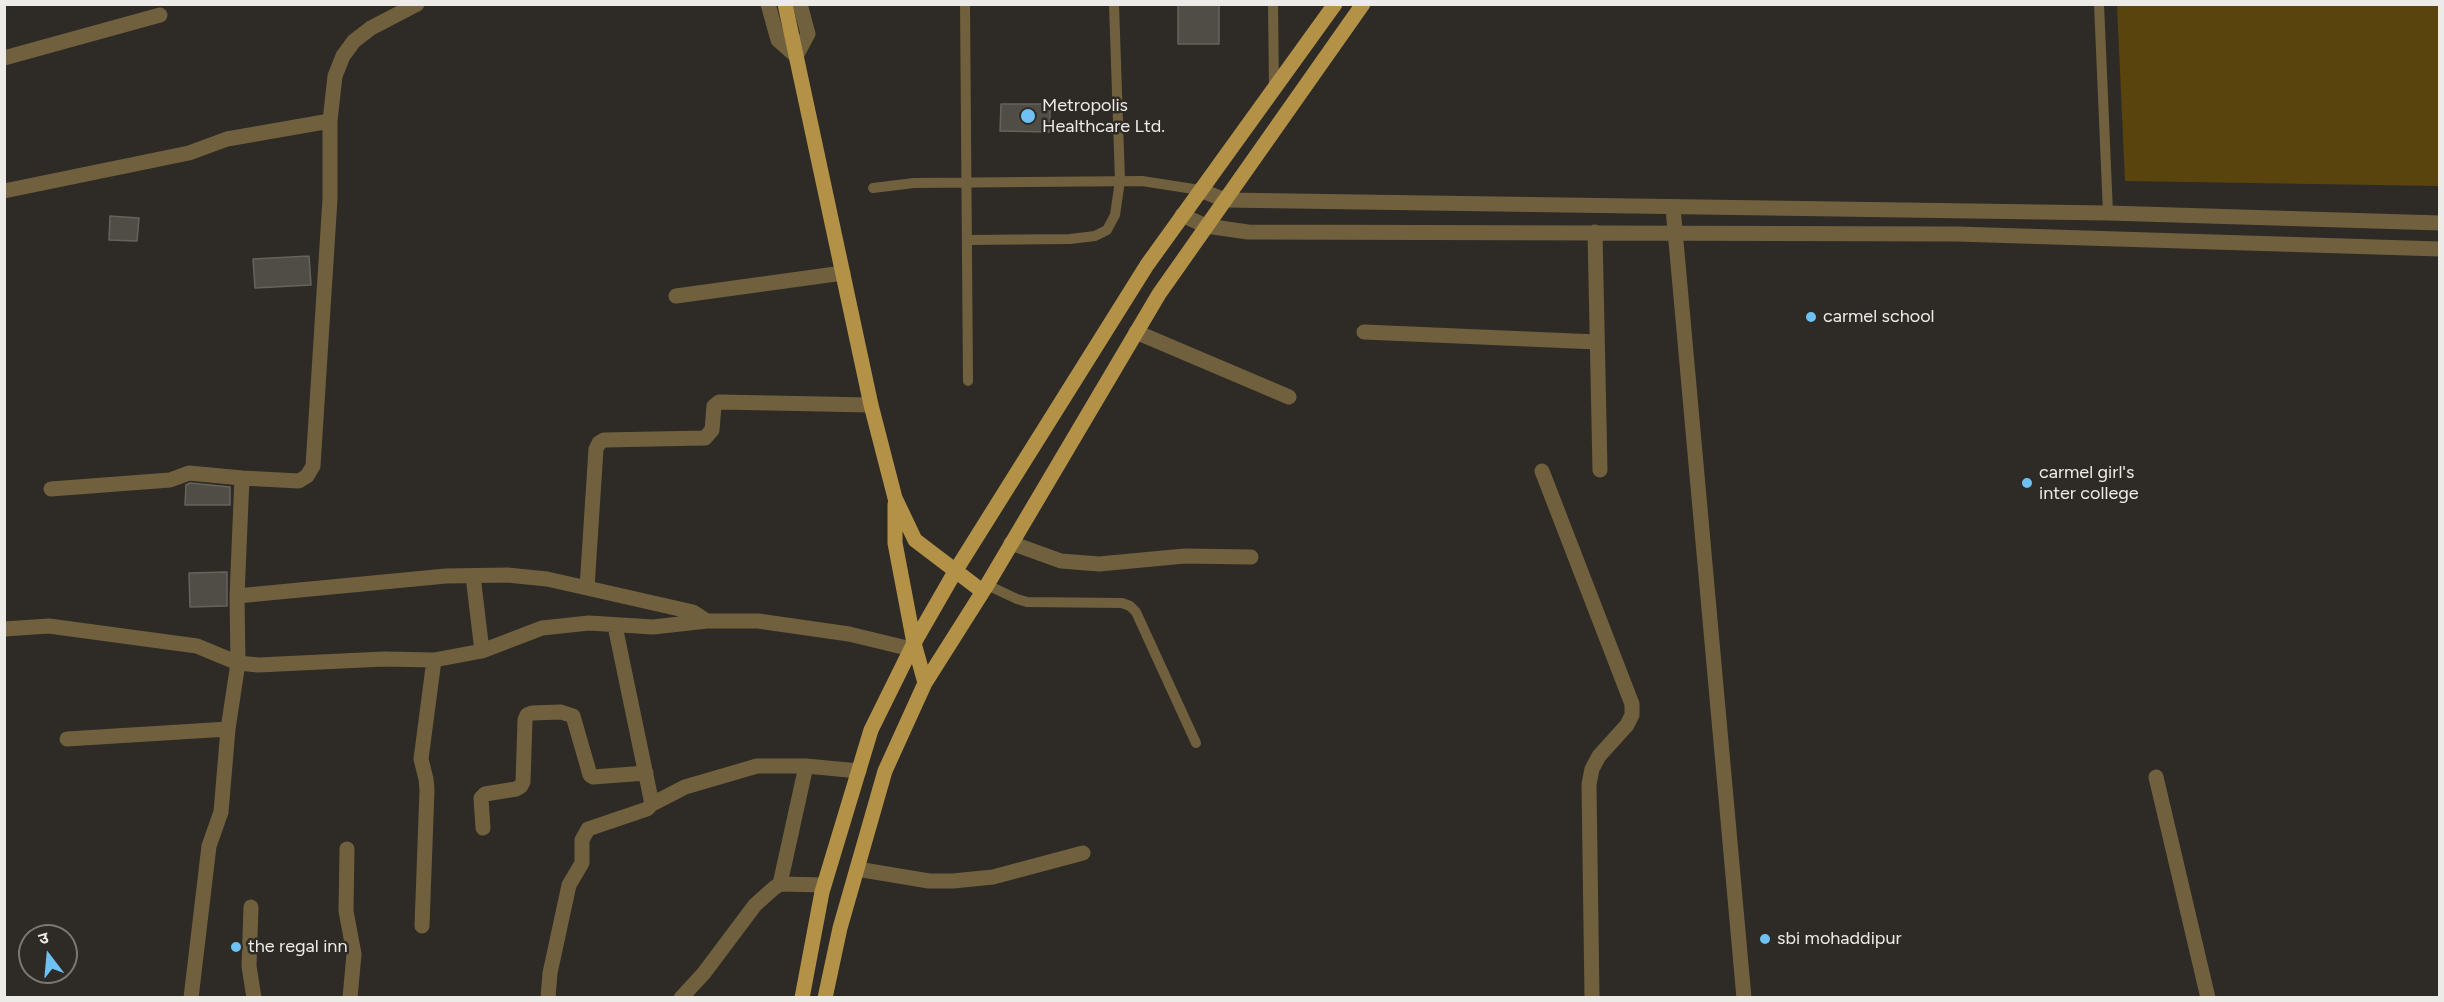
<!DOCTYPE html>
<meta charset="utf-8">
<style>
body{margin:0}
#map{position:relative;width:2444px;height:1002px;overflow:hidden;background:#2e2b26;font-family:Figtree,"Noto Sans Devanagari",sans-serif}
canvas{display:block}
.frame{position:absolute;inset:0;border:6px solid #edebe8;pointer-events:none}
.north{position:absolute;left:18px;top:924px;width:60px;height:60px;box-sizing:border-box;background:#2e2b26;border:2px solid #7a7874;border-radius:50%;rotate:344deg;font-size:16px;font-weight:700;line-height:24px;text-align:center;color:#edebe8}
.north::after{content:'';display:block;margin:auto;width:21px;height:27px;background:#6dc2f3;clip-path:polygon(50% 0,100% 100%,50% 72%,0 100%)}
</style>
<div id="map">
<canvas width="2444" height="1002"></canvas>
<div class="frame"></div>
<div class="north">उ</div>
</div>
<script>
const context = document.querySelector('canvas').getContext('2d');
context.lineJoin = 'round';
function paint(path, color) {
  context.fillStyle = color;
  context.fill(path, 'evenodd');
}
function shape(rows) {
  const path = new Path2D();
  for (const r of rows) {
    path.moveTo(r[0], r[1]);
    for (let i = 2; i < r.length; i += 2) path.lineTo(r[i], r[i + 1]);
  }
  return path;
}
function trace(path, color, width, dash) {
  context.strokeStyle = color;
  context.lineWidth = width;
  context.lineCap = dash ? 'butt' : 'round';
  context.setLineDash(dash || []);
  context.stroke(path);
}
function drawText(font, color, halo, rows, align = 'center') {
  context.font = font + ' Figtree,sans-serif';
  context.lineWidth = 5;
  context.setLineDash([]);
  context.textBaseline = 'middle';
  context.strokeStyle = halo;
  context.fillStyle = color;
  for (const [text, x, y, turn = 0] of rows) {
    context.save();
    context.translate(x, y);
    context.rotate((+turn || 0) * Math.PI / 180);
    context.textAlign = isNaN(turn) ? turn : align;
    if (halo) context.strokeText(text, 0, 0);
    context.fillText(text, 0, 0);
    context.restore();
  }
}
paint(shape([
 [2117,5,2439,5,2439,186,2125,181]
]), '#5a440e');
const building = shape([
 [1178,4,1219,4,1219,44,1178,44,1178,4],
 [1001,104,1050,104,1050,132,1000,131,1001,104],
 [110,216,139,218,137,241,109,240,110,216],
 [309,256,311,285,255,288,253,259,309,256],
 [190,483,230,487,230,505,185,505,186,485,190,483],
 [227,572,227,606,190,607,189,573,227,572]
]);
paint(building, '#504d47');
trace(building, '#66635d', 1.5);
trace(shape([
 [965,4,968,381],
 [1273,4,1274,88],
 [2099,4,2108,213],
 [873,188,914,183,1142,181,1200,190],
 [968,240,1070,239,1095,236,1107,230,1115,215,1120,181,1114,4],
 [987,585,1017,599,1027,602,1122,603,1130,606,1136,612,1196,743]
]), '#70603d', 10);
trace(shape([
 [768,4,778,40,796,56,808,34,800,4],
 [4,58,160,15],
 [1200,190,1225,200,2108,213,2440,223],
 [4,191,189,153,227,139,330,121],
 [1182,215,1206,226,1248,232,1956,234,2440,249],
 [1595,232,1600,470],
 [676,296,843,273],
 [1136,332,1289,397],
 [1364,332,1597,342],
 [1542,471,1632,704,1632,715,1627,725,1599,756,1592,769,1589,784,1592,998],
 [51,489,170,480,189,473,242,478],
 [1011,543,1061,561,1099,564,1185,556,1251,557],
 [473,576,482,651],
 [587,588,596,449,599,443,604,440,705,438,712,430,714,406,719,402,871,405],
 [237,596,446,576,507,575,547,579,587,588,693,612,707,621],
 [615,626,652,804],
 [4,629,49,626,197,646,238,663,258,665,384,659,434,660,482,651,542,628,589,623,653,627,707,621,758,621,849,634,911,649],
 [67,739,228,729],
 [2156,777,2208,998],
 [483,828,481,798,485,794,516,789,521,786,523,782,525,720,527,715,532,713,561,712,573,716,590,775,593,777,646,773],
 [347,849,346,911,354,954,350,998],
 [857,869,929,881,953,881,993,877,1083,853],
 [780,884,806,766],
 [251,907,249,966,254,998],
 [422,926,427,790,426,779,421,759,434,660],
 [191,998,209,846,221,812,228,729,238,663,237,596,242,478,299,481,307,476,313,466,330,199,330,121,335,76,343,56,354,41,371,28,417,4],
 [548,998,550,973,569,885,582,863,582,840,588,829,647,809,652,804,685,787,757,766,806,766,859,771],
 [681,998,704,973,755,905,774,888,780,884,824,885]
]), '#70603d', 15);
trace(shape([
 [1673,208,1744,998]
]), '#70603d', 15);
trace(shape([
 [785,4,871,405,895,498,915,540,982,591],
 [895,504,895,543,914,643,925,683],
 [802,998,822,892,871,730,914,643,956,570,1147,265,1335,4],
 [825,998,840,928,885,771,925,683,987,585,1159,294,1363,4]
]), '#b39247', 15);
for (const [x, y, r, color] of [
 [1028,116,8,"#6dc2f3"],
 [1811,317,6,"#6dc2f3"],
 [2027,483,6,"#6dc2f3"],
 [1765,939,6,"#6dc2f3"],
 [236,947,6,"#6dc2f3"]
]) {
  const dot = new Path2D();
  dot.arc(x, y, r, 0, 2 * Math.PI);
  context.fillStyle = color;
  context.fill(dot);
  trace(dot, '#2e2b26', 2);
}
drawText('18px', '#edebe8', '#2e2b26', [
 ["Metropolis",1042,106],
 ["Healthcare Ltd.",1042,127],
 ["carmel school",1823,317],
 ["carmel girl's",2039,473],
 ["inter college",2039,494],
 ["sbi mohaddipur",1777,939],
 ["the regal inn",248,947]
], 'left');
</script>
